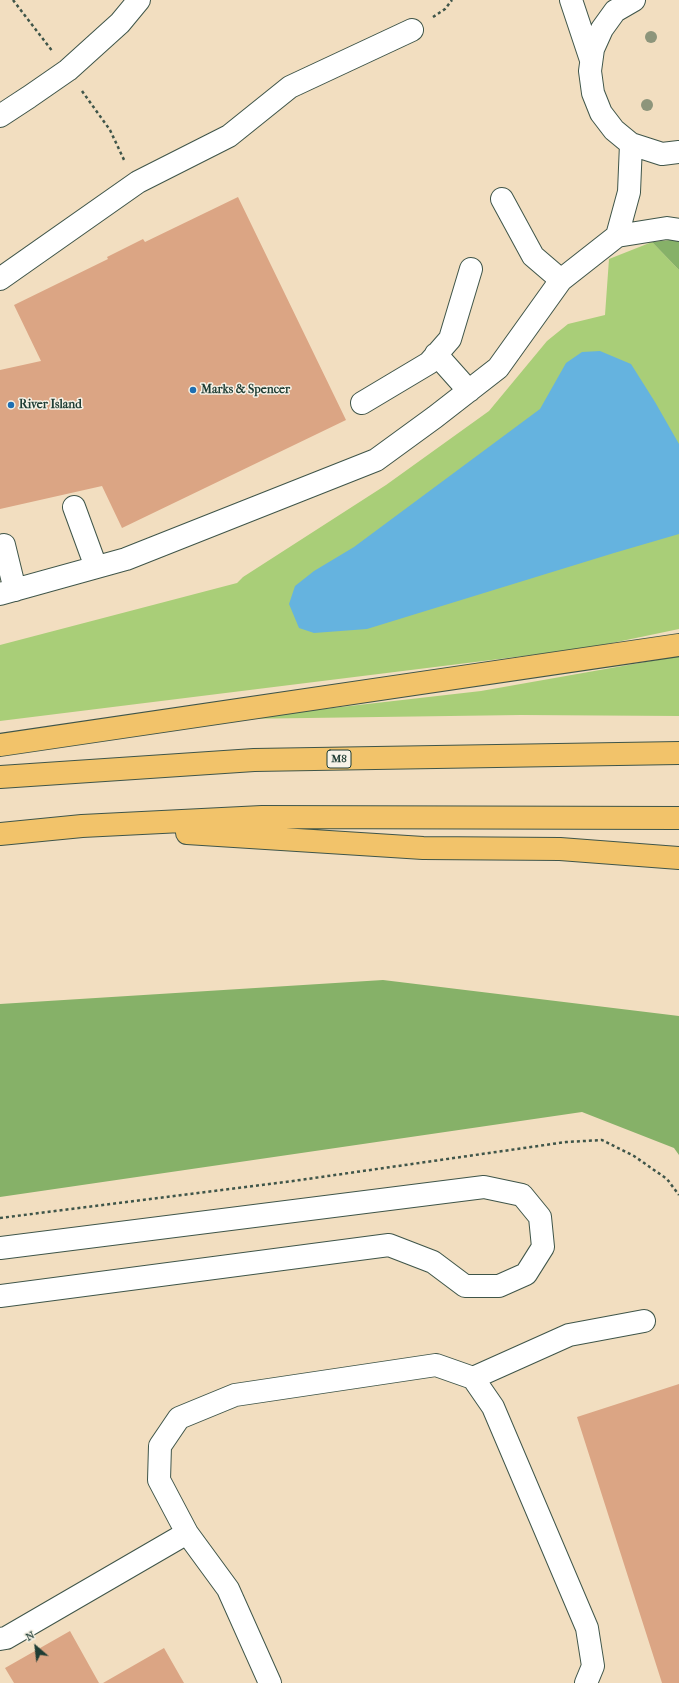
<!DOCTYPE html>
<style>
body{margin:0}
#map{position:relative;width:679px;height:1683px;overflow:hidden;background:#f2dec0;font-family:"IM FELL French Canon",serif}
canvas{display:block}
.north{position:absolute;left:16px;top:1627px;width:40px;height:40px;-webkit-text-stroke:3px #f7f3e8;paint-order:stroke;rotate:332deg;font-size:11px;font-weight:700;line-height:16px;text-align:center;color:#1f3d34}
.north::after{content:'';display:block;margin:auto;width:14px;height:18px;background:#1f3d34;clip-path:polygon(50% 0,100% 100%,50% 72%,0 100%)}
</style>
<div id="map">
<canvas width="679" height="1683"></canvas>
<div class="north">N</div>
</div>
<script>
const context = document.querySelector('canvas').getContext('2d');
context.lineJoin = 'round';
function paint(path, color) {
  context.fillStyle = color;
  context.fill(path, 'evenodd');
}
function shape(rows) {
  const path = new Path2D();
  for (const r of rows) {
    path.moveTo(r[0], r[1]);
    for (let i = 2; i < r.length; i += 2) path.lineTo(r[i], r[i + 1]);
  }
  return path;
}
function trace(path, color, width, dash) {
  context.strokeStyle = color;
  context.lineWidth = width;
  context.lineCap = dash ? 'butt' : 'round';
  context.setLineDash(dash || []);
  context.stroke(path);
}
function drawText(font, color, halo, rows, align = 'center') {
  context.font = font + ' "IM FELL French Canon",serif';
  context.lineWidth = 3;
  context.setLineDash([]);
  context.textBaseline = 'middle';
  context.strokeStyle = halo;
  context.fillStyle = color;
  for (const [text, x, y, turn = 0] of rows) {
    context.save();
    context.translate(x, y);
    context.rotate((+turn || 0) * Math.PI / 180);
    context.textAlign = isNaN(turn) ? turn : align;
    if (halo) context.strokeText(text, 0, 0);
    context.fillText(text, 0, 0);
    context.restore();
  }
}
paint(shape([
 [652,242,679,270,679,629,588,648,0,721,0,645,237,583,243,577,386,485,489,411,547,341,568,324,605,315,609,259],
 [679,656,679,716,521,715,236,719,481,691]
]), '#a9ce78');
paint(shape([
 [679,239,679,270,652,242],
 [383,980,679,1016,679,1155,674,1148,582,1112,0,1197,0,1004]
]), '#86b168');
paint(shape([
 [600,351,631,364,655,402,679,444,679,534,614,553,367,629,314,633,299,628,289,604,295,586,314,571,354,547,540,409,566,363,582,352]
]), '#65b3df');
paint(shape([
 [238,197,346,420,122,528,102,486,0,509,0,370,41,361,14,305,108,259,107,257,143,239,145,242],
 [679,1384,679,1683,662,1683,577,1417],
 [70,1631,99,1683,14,1683,5,1668],
 [164,1648,184,1683,103,1683]
]), '#dba584');
const minor = shape([
 [571,0,591,60],
 [634,0,615,11,602,29,593,49,590,71,593,93,601,113,614,130,631,144,662,154,679,152],
 [0,116,29,97,68,70,120,23,139,0],
 [502,199,533,256,561,280],
 [617,236,667,228,679,230],
 [0,279,138,182,229,136,290,87,412,30],
 [436,354,469,391],
 [362,403,429,363,450,339,471,269],
 [74,507,96,567],
 [0,546,4,545,15,590],
 [0,594,126,559,376,460,435,417,498,368,561,280,617,236,629,192,631,144],
 [0,1248,484,1187,522,1195,540,1217,543,1247,526,1274,499,1286,465,1286,433,1262,389,1245,0,1296],
 [473,1378,569,1335,644,1321],
 [0,1639,6,1638,187,1533],
 [270,1683,228,1589,187,1533,159,1480,160,1446,179,1418,235,1395,436,1365,473,1378,493,1407,587,1628,593,1666,586,1683]
]);
const highway = shape([
 [0,745,679,645],
 [0,777,254,760,679,753],
 [187,833,423,848,560,849,679,858],
 [0,834,82,826,262,817,679,818]
]);
trace(minor, '#3f5549', 24);
trace(highway, '#3f5549', 24);
trace(shape([
 [13,0,53,52],
 [433,17,445,9,452,0],
 [82,91,110,130,125,162],
 [0,1218,293,1181,566,1142,602,1140,634,1156,667,1179,679,1195]
]), '#3f5549', 2.5, [3, 3]);
trace(minor, '#fff', 22);
trace(highway, '#f2c36a', 22);
context.fillStyle = '#8d957b';
for (const [x, y] of [
 [651,37],
 [647,105]
]) {
  context.beginPath();
  context.arc(x, y, 6, 0, 2 * Math.PI);
  context.fill();
}
for (const [x, y, r, color] of [
 [193,390,4,"#1f6fb2"],
 [11,405,4,"#1f6fb2"]
]) {
  const dot = new Path2D();
  dot.arc(x, y, r, 0, 2 * Math.PI);
  context.fillStyle = color;
  context.fill(dot);
  trace(dot, '#f7f3e8', 1.5);
}
for (const [x, y, w] of [
 [339,759,24]
]) {
  const box = new Path2D();
  box.roundRect(x - w / 2, y - 9, w, 18, 3);
  context.fillStyle = '#f7f3e8';
  context.fill(box);
  trace(box, '#1f3d34', 1);
}
drawText('bold 11px', '#1f3d34', null, [
 ["M8",339,759]
]);
drawText('bold 12px', '#1f3d34', '#f7f3e8', [
 ["Marks & Spencer",201,390],
 ["River Island",19,405]
], 'left');
</script>
